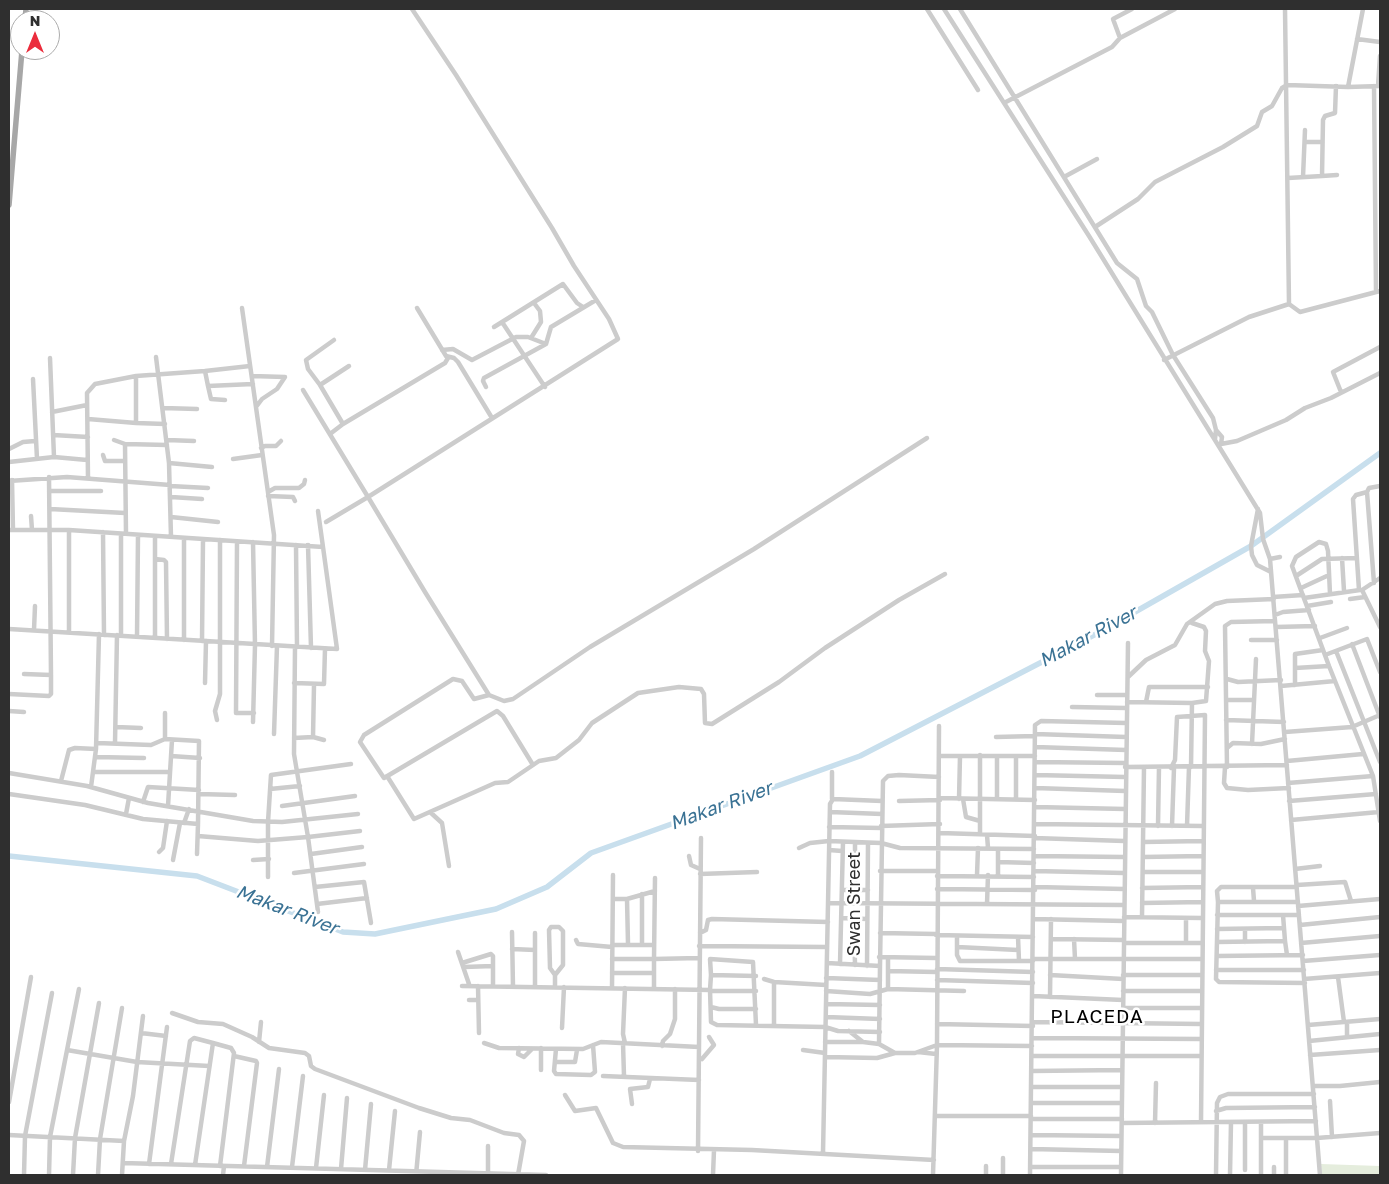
<!DOCTYPE html>
<style>
body{margin:0}
#map{position:relative;width:1389px;height:1184px;overflow:hidden;background:#fff;font-family:"Golos Text",sans-serif}
canvas{display:block}
.frame{position:absolute;inset:0;border:10px solid #2f2f2f;pointer-events:none}
.north{position:absolute;left:10px;top:10px;width:50px;height:50px;box-sizing:border-box;background:#fff;border:1px solid #acacac;border-radius:50%;rotate:0deg;font-size:14px;font-weight:700;line-height:20px;text-align:center;color:#2f2f2f}
.north::after{content:'';display:block;margin:auto;width:18px;height:22px;background:#eb2c3c;clip-path:polygon(50% 0,100% 100%,50% 72%,0 100%)}
</style>
<div id="map">
<canvas width="1389" height="1184"></canvas>
<div class="frame"></div>
<div class="north">N</div>
</div>
<script>
const context = document.querySelector('canvas').getContext('2d');
context.lineJoin = 'round';
function paint(path, color) {
  context.fillStyle = color;
  context.fill(path, 'evenodd');
}
function shape(rows) {
  const path = new Path2D();
  for (const r of rows) {
    path.moveTo(r[0], r[1]);
    for (let i = 2; i < r.length; i += 2) path.lineTo(r[i], r[i + 1]);
  }
  return path;
}
function trace(path, color, width, dash) {
  context.strokeStyle = color;
  context.lineWidth = width;
  context.lineCap = dash ? 'butt' : 'round';
  context.setLineDash(dash || []);
  context.stroke(path);
}
function drawText(font, color, halo, rows, align = 'center') {
  context.font = font + ' "Golos Text",sans-serif';
  context.lineWidth = 5;
  context.setLineDash([]);
  context.textBaseline = 'middle';
  context.strokeStyle = halo;
  context.fillStyle = color;
  for (const [text, x, y, turn = 0] of rows) {
    context.save();
    context.translate(x, y);
    context.rotate((+turn || 0) * Math.PI / 180);
    context.textAlign = isNaN(turn) ? turn : align;
    if (halo) context.strokeText(text, 0, 0);
    context.fillText(text, 0, 0);
    context.restore();
  }
}
paint(shape([
 [1321,1164,1380,1166,1380,1175,1322,1175]
]), '#e5eddd');
trace(shape([
 [9,856,197,876,343,932,375,934,496,909,547,887,591,853,860,756,1098,633,1251,546,1380,453]
]), '#c8dfed', 5.5);
trace(shape([
 [412,9,456,75,552,228,574,266,609,319,618,339,368,497,425,592,489,695,504,701,513,699,590,647,754,549,927,438],
 [927,9,978,90],
 [944,9,1089,236,1260,513,1263,539,1270,559,1320,1175],
 [960,9,1117,263,1137,279,1146,306,1152,312,1173,355,1213,418,1216,430,1215,439],
 [1285,9,1289,304,1300,312,1380,291],
 [1363,9,1348,87,1380,86],
 [34,20,36,9],
 [1120,38,1113,19,1132,9],
 [1357,39,1380,42],
 [1374,86,1376,292],
 [1378,86,1380,56],
 [1004,103,1112,47,1120,38,1175,9],
 [1305,142,1322,142],
 [1322,176,1337,175],
 [1064,177,1097,159],
 [1303,177,1305,130],
 [1288,178,1322,176,1323,120,1325,116,1335,113,1336,86],
 [1095,227,1138,199,1155,182,1223,147,1257,126,1262,112,1272,106,1282,88,1287,85,1348,87],
 [242,308,274,535,272,646],
 [417,308,446,356,454,358,458,362,492,418],
 [502,322,545,387],
 [494,327,563,284,577,303,583,307],
 [531,338,541,322,540,311,534,303],
 [442,350,453,349,472,360,516,337,528,337,546,344],
 [156,357,169,463,171,537],
 [50,358,54,457],
 [1164,360,1249,317,1289,304],
 [205,371,250,366],
 [252,376,285,377,277,389,262,399,256,407],
 [33,379,37,459],
 [320,385,308,369,306,360,334,340],
 [208,386,211,399,225,400],
 [486,387,483,381,484,378,546,344,551,327,596,300],
 [303,390,368,497,326,522],
 [1341,392,1333,372,1380,347],
 [163,408,197,409],
 [52,412,87,405],
 [88,419,136,423,136,376],
 [136,423,165,424],
 [343,424,445,363,448,358],
 [1216,430,1222,437,1221,444,1237,441,1286,420,1305,408,1331,398,1380,373],
 [330,434,343,424,320,385,349,366],
 [53,435,88,437],
 [114,440,125,444],
 [167,440,194,441],
 [261,448,265,446,276,446,281,441],
 [9,449,23,442,35,441],
 [103,455,105,461,125,461],
 [233,459,262,455],
 [9,462,54,457,87,460],
 [169,463,212,467],
 [88,478,87,393,95,384,136,376,205,371,208,386,253,384],
 [12,480,13,530],
 [9,481,67,477,170,485],
 [170,486,208,488],
 [49,491,101,491],
 [268,492,275,488,299,488,304,484,305,480],
 [1367,492,1374,583],
 [268,496,293,497,295,501],
 [171,497,202,499],
 [50,509,125,513],
 [1258,509,1251,546,1252,555,1257,565,1271,572],
 [318,511,323,547],
 [31,516,32,530],
 [171,517,218,522],
 [9,530,69,530,323,547,337,649,9,629],
 [69,530,69,632],
 [103,532,104,635],
 [121,534,121,636],
 [126,534,125,444,167,445],
 [237,542,236,713,254,713],
 [253,542,255,645,253,722],
 [296,545,297,647],
 [308,545,311,648],
 [1342,558,1344,591],
 [155,559,164,560,166,562,167,639],
 [1270,559,1280,557],
 [1296,576,1322,559,1357,558],
 [1380,578,1362,590,1380,627],
 [1301,588,1329,575],
 [1359,590,1353,499,1356,495,1367,492,1369,488,1380,486],
 [1330,594,1328,551,1326,544,1319,542,1296,557,1292,566,1329,666,1373,776,1380,821],
 [1273,597,1303,595],
 [1304,598,1360,590],
 [1350,599,1365,597],
 [1307,606,1331,602],
 [1275,615,1283,612,1309,610],
 [1276,627,1315,626],
 [34,630,35,606],
 [137,637,138,535],
 [155,638,155,536],
 [1320,638,1347,628],
 [184,640,184,538],
 [1251,640,1277,640],
 [202,641,203,540],
 [1352,644,1380,717],
 [295,647,294,754,308,837,360,831],
 [1336,651,1380,762],
 [1325,655,1367,639,1380,672],
 [1295,668,1329,666],
 [24,674,51,675,49,477],
 [1128,677,1146,660,1175,645,1187,624,1215,604,1227,601,1274,599],
 [1227,679,1238,682,1281,680],
 [205,683,206,641],
 [294,683,324,684,325,649],
 [1295,685,1295,654,1323,650],
 [1281,686,1335,681],
 [9,694,49,696,51,694,51,675],
 [489,695,474,699,462,681,453,679,364,735,360,742,384,778,497,711,503,716,533,765],
 [1097,695,1127,695],
 [1226,700,1254,700],
 [1127,702,1192,703,1206,701,1209,661,1205,651,1206,631,1204,627,1192,623],
 [1146,702,1149,687,1208,687],
 [1072,707,1126,708],
 [9,711,24,712],
 [165,713,165,739],
 [217,720,215,711,220,694,220,540],
 [1226,720,1284,722],
 [116,727,141,728],
 [1285,732,1352,727,1380,715],
 [274,734,277,646],
 [1035,734,1126,737],
 [313,737,324,740],
 [996,737,1035,736],
 [294,738,313,737,314,685],
 [115,743,117,635],
 [1252,744,1256,659],
 [1035,747,1126,750],
 [1227,748,1233,743,1261,744,1285,739],
 [980,755,980,834],
 [171,756,200,758],
 [939,756,1035,756],
 [96,757,144,758],
 [1287,761,1363,754],
 [1035,762,1125,763],
 [1125,767,1287,765],
 [1144,767,1143,842,1203,841],
 [1191,767,1192,703],
 [1225,767,1224,783,1227,788,1248,790,1289,788],
 [1227,767,1225,626,1231,622,1275,621],
 [1171,768,1175,760,1177,717,1205,715,1201,1122],
 [94,772,170,772],
 [9,773,87,786,148,803,253,821,282,822,358,814],
 [1035,775,1125,777],
 [387,776,414,819,495,783,508,782,539,761,556,758,579,740,592,723,638,693,679,687,701,689,704,694,705,723,712,724,779,682,825,648,899,600,945,574],
 [61,781,69,750,75,748,96,749],
 [1288,783,1373,776],
 [91,787,96,749,99,634],
 [1035,788,1125,791],
 [270,789,300,786],
 [9,794,85,805,143,819,198,824,199,741,165,739,151,745,97,743],
 [199,794,235,795],
 [940,798,1035,800],
 [832,799,832,772],
 [959,799,960,756],
 [963,799,966,817,980,821],
 [997,799,997,756],
 [1016,799,1016,756],
 [899,801,940,800],
 [1289,801,1376,794],
 [143,802,148,787,199,790],
 [168,806,172,740],
 [282,806,355,796],
 [1035,807,1125,809],
 [430,812,442,823,449,866],
 [830,812,882,814],
 [126,814,129,798],
 [1291,820,1379,812],
 [184,823,189,809],
 [1035,824,1203,826],
 [881,826,940,824],
 [1158,826,1159,767],
 [1172,826,1174,768],
 [1187,826,1189,767],
 [829,827,881,828],
 [940,833,1035,836],
 [987,835,988,848],
 [198,836,258,841,308,837,318,912],
 [1034,838,1124,841],
 [799,848,810,843,829,841,881,843,900,848,1034,849],
 [829,850,842,851],
 [159,852,163,848,167,821],
 [197,854,198,824],
 [311,854,362,847],
 [689,856,691,865,700,869],
 [1034,856,1124,857],
 [1143,857,1203,856],
 [173,860,180,823],
 [253,860,269,859],
 [998,862,1034,863],
 [1295,869,1320,866],
 [880,871,938,871],
 [1034,871,1124,873],
 [1143,872,1203,872],
 [294,873,364,864],
 [700,874,757,872],
 [977,875,978,848],
 [937,876,1034,877],
 [998,876,998,849],
 [268,877,268,822,271,775,351,764],
 [655,878,654,959,699,958],
 [1297,885,1345,882,1351,901],
 [315,887,364,882,371,923],
 [1035,887,1124,889],
 [1142,888,1203,887],
 [1253,888,1254,901],
 [937,889,1035,890],
 [842,890,868,890],
 [855,890,855,842],
 [613,899,627,899,655,891],
 [627,899,628,944],
 [1218,902,1217,891,1221,887,1297,887],
 [1298,902,1218,902,1216,979,1219,982,1305,983],
 [828,903,1124,905],
 [1142,903,1203,902],
 [317,904,367,898],
 [987,904,988,875],
 [1298,906,1380,899],
 [1217,915,1299,915],
 [1124,917,1202,918],
 [1142,917,1143,842],
 [842,918,867,919],
 [1186,918,1186,943],
 [854,919,855,965],
 [1033,919,1124,921],
 [1300,925,1380,917],
 [1217,929,1284,928,1283,915],
 [1245,929,1245,942],
 [512,932,513,987],
 [535,933,535,987],
 [700,933,706,930,708,920,712,919,828,922],
 [880,933,936,934],
 [936,935,1033,937],
 [957,937,957,955,960,961,1033,961],
 [1018,937,1019,961],
 [1052,939,1124,940],
 [1074,939,1075,959],
 [576,940,578,944,612,947],
 [1285,941,1287,955],
 [1217,942,1285,941,1284,928],
 [1124,943,1202,943],
 [1301,943,1380,936],
 [612,945,654,945],
 [642,945,642,894],
 [699,946,827,947],
 [957,947,1018,950],
 [512,949,535,950],
 [458,952,469,984],
 [1217,956,1303,955],
 [879,957,936,958],
 [888,958,888,971,936,972],
 [612,959,654,959,654,988],
 [1033,959,1201,959],
 [1303,961,1380,955],
 [462,963,491,954,493,956,493,966],
 [827,963,880,966,883,781,888,776,899,775,939,777],
 [840,964,843,842],
 [867,966,868,843],
 [464,967,493,966,493,986],
 [937,969,1033,972],
 [1216,970,1304,970],
 [888,971,888,989],
 [612,973,654,973],
 [711,975,710,959,753,962,756,1025],
 [1050,975,1123,979],
 [1123,975,1201,975],
 [1338,977,1344,1022],
 [826,978,880,980],
 [764,979,774,982,826,985],
 [1304,979,1380,973],
 [937,980,1033,983],
 [462,986,710,990,711,975,756,976],
 [478,986,479,1033],
 [555,987,555,975,550,968,549,930,551,927,559,927,563,931,563,965,555,975],
 [612,988,613,875],
 [625,988,623,1034,625,1043],
 [710,990,711,1022,717,1025,825,1027,838,1031,880,1032],
 [710,991,756,991],
 [826,991,870,994,888,989,964,991],
 [1123,991,1201,991],
 [1033,996,1123,1000],
 [1050,997,1051,919],
 [469,1000,478,1000],
 [826,1004,880,1005],
 [711,1007,719,1009,756,1009],
 [1123,1008,1201,1008],
 [172,1013,198,1022,223,1024,252,1037,269,1048,305,1053,309,1056,311,1066,315,1069,419,1108,451,1118,470,1120,504,1133,519,1135,524,1141,518,1175],
 [826,1017,880,1019],
 [1033,1022,1201,1024],
 [1347,1022,1347,1037],
 [937,1024,1033,1026],
 [1308,1025,1380,1019],
 [774,1026,774,982],
 [562,1028,564,987],
 [849,1031,863,1042,879,1044,895,1053,915,1053,937,1045,1032,1046],
 [141,1033,166,1036],
 [1032,1038,1201,1039],
 [1309,1041,1380,1034],
 [259,1042,261,1022],
 [825,1042,863,1042],
 [484,1043,499,1048,583,1049,601,1042,699,1047],
 [623,1043,624,1076],
 [879,1044,880,966],
 [662,1046,663,1041,670,1034,675,1019,675,989],
 [519,1048,518,1054,524,1057,532,1049],
 [556,1049,554,1071,556,1074,591,1075,595,1072,593,1045],
 [67,1050,137,1062,209,1066],
 [803,1050,825,1053],
 [918,1052,936,1054],
 [1310,1055,1380,1050],
 [234,1056,256,1061,257,1063,244,1166],
 [1032,1056,1201,1056],
 [825,1057,877,1058,895,1053],
 [702,1059,714,1045,709,1037],
 [555,1062,575,1062,577,1050],
 [541,1070,541,1048],
 [1032,1071,1122,1070],
 [603,1076,699,1080],
 [1313,1086,1340,1086,1380,1082],
 [1031,1087,1122,1087],
 [565,1095,575,1111,596,1108,613,1143,623,1147,752,1150,934,1160],
 [1330,1101,1332,1137],
 [9,1102,31,977],
 [1031,1103,1122,1103],
 [632,1104,630,1089,648,1087,650,1079],
 [1216,1111,1226,1108,1315,1107],
 [935,1116,1031,1116],
 [1031,1119,1122,1119],
 [1122,1123,1316,1121],
 [1155,1123,1156,1083],
 [9,1135,124,1141],
 [1031,1135,1121,1136],
 [1261,1138,1317,1138,1380,1133],
 [488,1146,488,1174],
 [1031,1149,1121,1151],
 [698,1151,701,838],
 [823,1153,830,804,833,799,882,801],
 [123,1163,546,1175],
 [149,1164,167,1027],
 [171,1164,190,1041,194,1038,213,1043],
 [195,1165,213,1043,231,1048,234,1053,220,1166],
 [267,1167,279,1069],
 [292,1167,303,1076],
 [1031,1167,1121,1167],
 [1274,1167,1274,1175],
 [316,1168,324,1095],
 [341,1169,347,1098],
 [365,1170,371,1104],
 [389,1170,395,1111],
 [1245,1170,1245,1122],
 [24,1175,25,1136,52,993],
 [49,1175,50,1137,79,989],
 [73,1175,75,1138,99,1003],
 [98,1175,100,1139,122,1008],
 [122,1175,124,1141,133,1096,143,1016],
 [223,1175,224,1166],
 [416,1175,420,1132],
 [713,1175,714,1150],
 [933,1175,937,1045,939,726],
 [986,1175,986,1166],
 [1003,1175,1003,1158],
 [1030,1175,1035,725,1041,721,1126,723],
 [1121,1175,1128,643],
 [1216,1175,1217,1103,1220,1097,1228,1094,1314,1094],
 [1230,1175,1231,1122],
 [1261,1175,1261,1122],
 [1286,1175,1286,1138]
]), '#ccc', 4.5);
trace(shape([
 [25,20,26,9],
 [9,205,22,50]
]), '#a7a7a7', 5.5);
drawText('18px', '#2f2f2f', '#fff', [
 ["Swan Street",854,904,-90]
]);
drawText('italic 19px', '#3a7294', '#fff', [
 ["Makar River",1088,637,-28],
 ["Makar River",721,806,-20],
 ["Makar River",287,910,21]
]);
context.letterSpacing = '1px';
drawText('19px', '#000', '#fff', [
 ["PLACEDA",1097,1017]
]);
context.letterSpacing = '0px';
</script>
